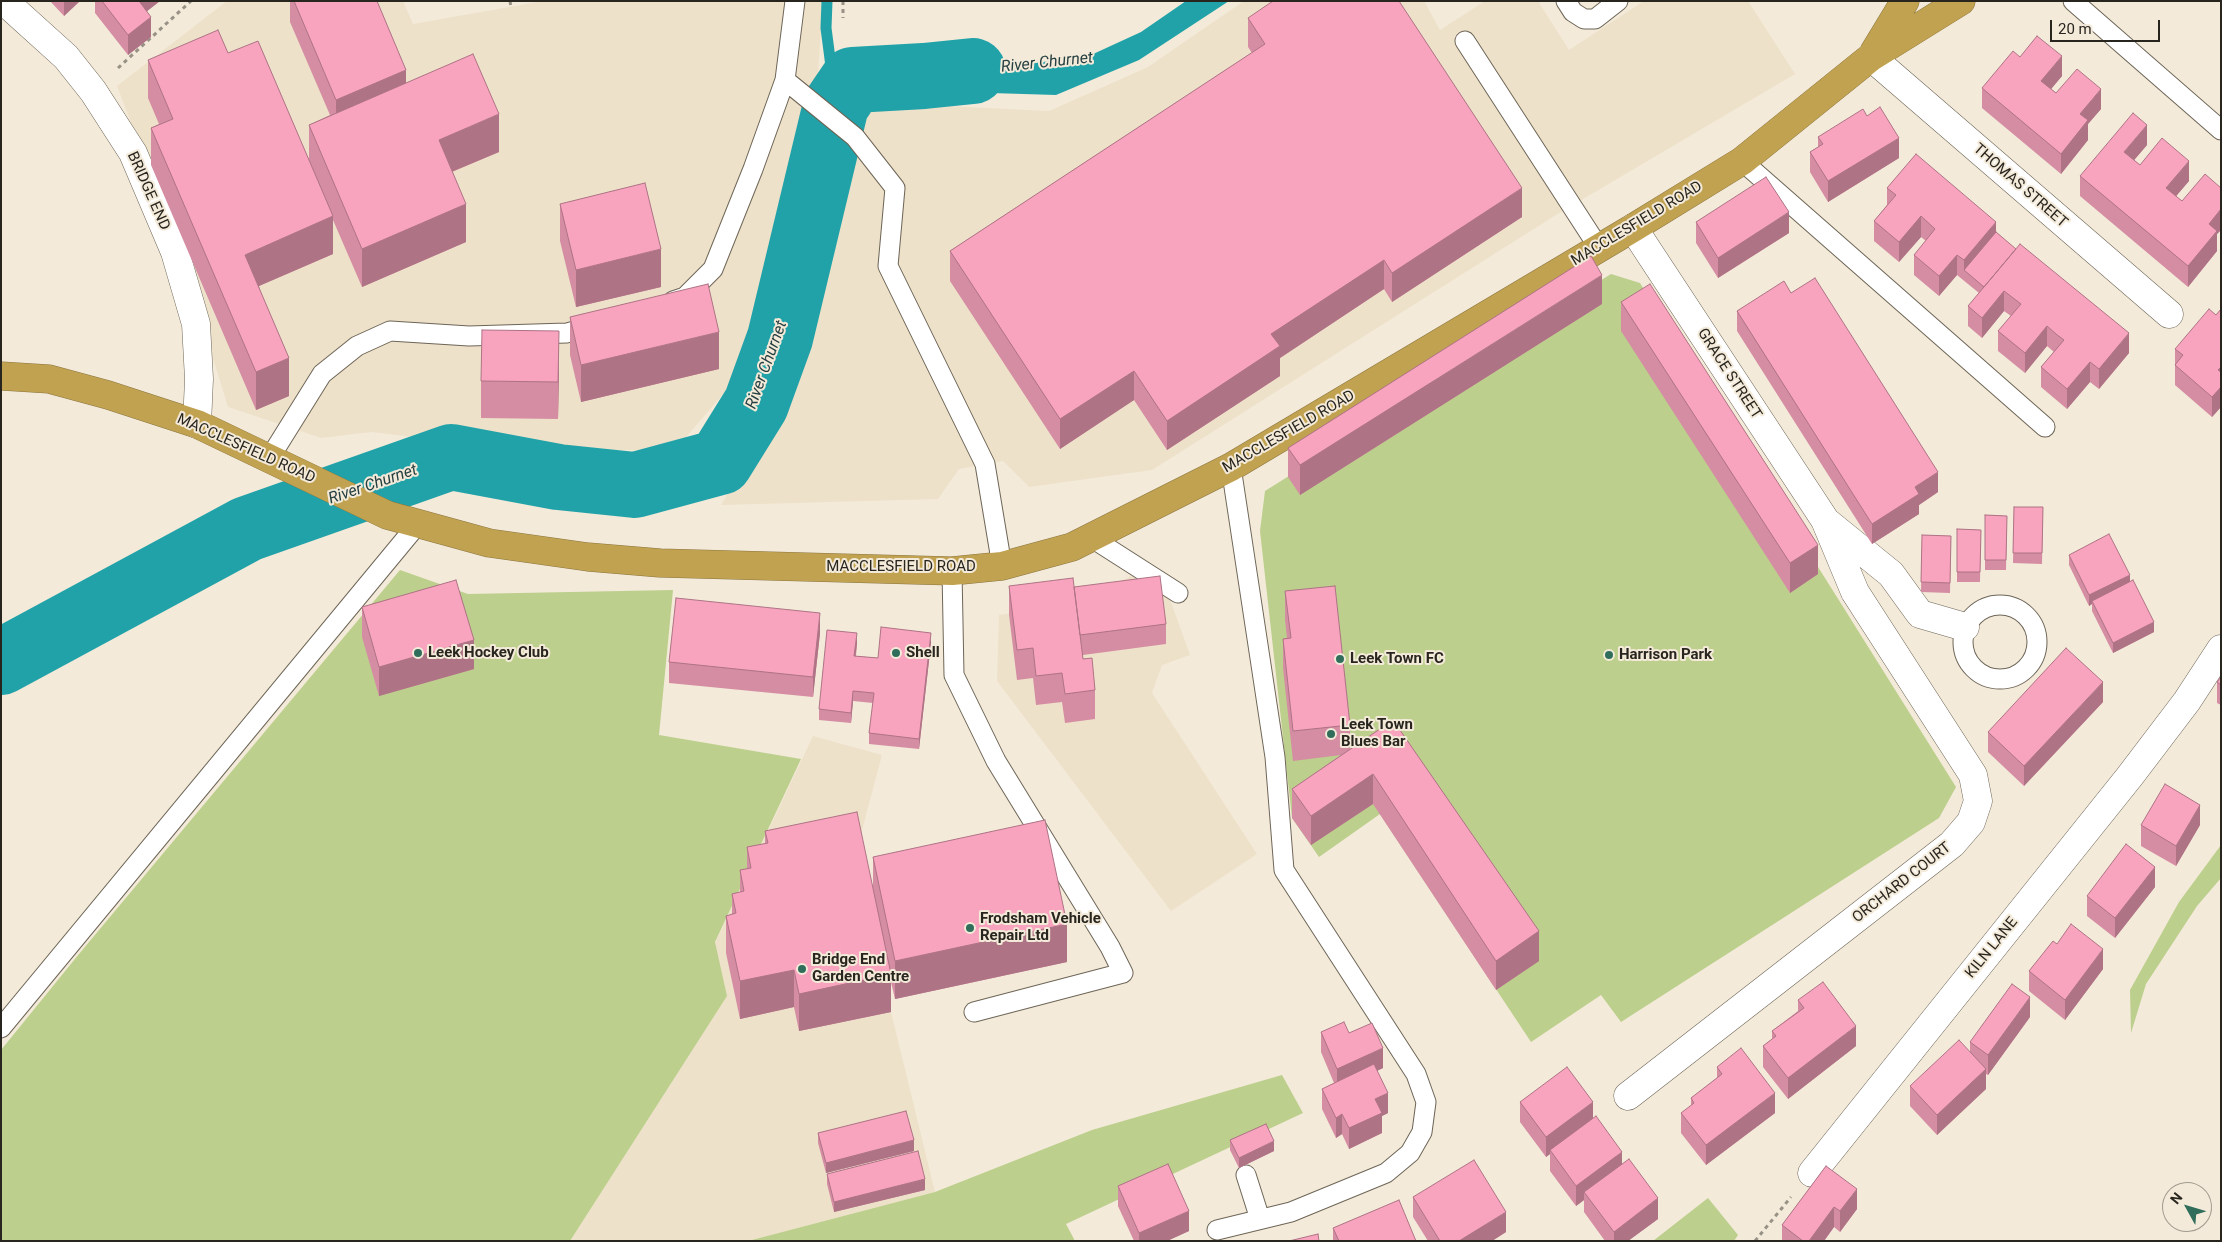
<!DOCTYPE html>
<style>
body{margin:0}
#map{position:relative;width:2222px;height:1242px;overflow:hidden;background:#f3ead9;font-family:Roboto,sans-serif}
canvas{display:block}
.frame{position:absolute;inset:0;border:2px solid #28251f;pointer-events:none}
.north{position:absolute;left:2162px;top:1182px;width:50px;height:50px;box-sizing:border-box;background:#f3ead9;border:1px solid #a29b8f;border-radius:50%;rotate:309deg;font-size:14px;font-weight:700;line-height:20px;text-align:center;color:#28251f}
.north::after{content:'';display:block;margin:auto;width:18px;height:22px;background:#306e5b;clip-path:polygon(50% 0,100% 100%,50% 72%,0 100%)}
.scale{position:absolute;left:2050px;top:20px;width:110px;height:22px;box-sizing:border-box;border:2px solid #28251f;border-top:0;padding-left:6px;font-size:15px;line-height:18px;white-space:nowrap;color:#28251f;-webkit-text-stroke:4px #f3ead9;paint-order:stroke}
</style>
<div id="map">
<canvas width="2222" height="1242"></canvas>
<div class="frame"></div>
<div class="north">N</div>
<div class="scale">20 m</div>
</div>
<script>
const context = document.querySelector('canvas').getContext('2d');
context.lineJoin = 'round';
function paint(path, color) {
  context.fillStyle = color;
  context.fill(path, 'evenodd');
}
function shape(rows) {
  const path = new Path2D();
  for (const r of rows) {
    if (r.length === 3) {
      path.moveTo(r[0] + r[2], r[1]);
      path.arc(r[0], r[1], r[2], 0, 2 * Math.PI);
      continue;
    }
    path.moveTo(r[0], r[1]);
    for (let i = 2; i < r.length; i += 2) path.lineTo(r[i], r[i + 1]);
  }
  return path;
}
function trace(path, color, width, dash) {
  context.strokeStyle = color;
  context.lineWidth = width;
  context.lineCap = dash ? 'butt' : 'round';
  context.setLineDash(dash || []);
  context.stroke(path);
}
function drawText(font, color, halo, rows, align = 'center') {
  context.font = font + ' Roboto,sans-serif';
  context.lineWidth = 4;
  context.setLineDash([]);
  context.textBaseline = 'middle';
  context.strokeStyle = halo;
  context.fillStyle = color;
  for (const [text, x, y, turn = 0] of rows) {
    context.save();
    context.translate(x, y);
    context.rotate((+turn || 0) * Math.PI / 180);
    context.textAlign = isNaN(turn) ? turn : align;
    if (halo) context.strokeText(text, 0, 0);
    context.fillText(text, 0, 0);
    context.restore();
  }
}
paint(shape([
 [227,1,403,1,413,24,543,1,823,1,817,87,761,350,675,450,526,450,371,432,321,438,228,407,180,251,117,86],
 [1244,1,1424,1,1440,30,1485,1,1538,1,1569,50,1644,1,1748,1,1795,74,1556,215,1152,470,1029,487,1003,461,959,469,938,499,721,505,783,398,822,267,841,141,863,102,1049,111,1148,67],
 [1145,568,1167,591,1190,655,1162,665,1152,693,1257,854,1171,911,997,681,999,615,1041,608,1098,594],
 [813,736,882,755,857,849,891,1012,935,1192,748,1241,570,1241,727,996,715,943]
]), '#eee1c9');
paint(shape([
 [1611,274,1640,283,1956,787,1939,818,1621,1022,1601,995,1531,1042,1380,814,1319,857,1292,818,1260,531,1265,491],
 [400,570,468,594,673,590,659,735,801,759,715,942,727,996,570,1241,1,1241,1,1050,79,954],
 [2221,845,2221,878,2197,906,2146,984,2131,1033,2130,990,2179,902],
 [1282,1075,1303,1113,1066,1224,1075,1241,748,1241,935,1192,1092,1130],
 [1708,1198,1738,1235,1734,1241,1653,1241]
]), '#bccf8c');
paint(shape([
 [1186,1,1229,1,1139,60,1056,95,893,90,868,66,906,62,1029,64,1091,55,1141,32]
]), '#21a2a9');
trace(shape([
 [827,1,826,28,836,105]
]), '#21a2a9', 11);
trace(shape([
 [1,662,247,529,451,457,558,477,635,485,720,462,756,404,780,338,836,105,853,80,924,76,973,71]
]), '#21a2a9', 66);
const lane = shape([
 [1566,1,1573,12,1584,19,1595,19,1618,1],
 [2073,1,2221,130],
 [1465,41,1599,248],
 [785,80,855,137,895,188,888,266,985,464,1002,566],
 [1742,161,2045,427],
 [673,301,685,297,713,269,753,169,785,80,795,1],
 [269,459,322,374,357,346,390,331,469,336,567,333,594,325],
 [1092,538,1178,593],
 [952,571,954,675,996,761,1110,947,1123,973,974,1012],
 [2000,642,37],
 [1,1028,417,525],
 [1246,1175,1260,1219],
 [1217,1230,1291,1212,1386,1173,1410,1153,1422,1132,1426,1102,1416,1074,1284,870,1275,757,1231,467]
]);
const street = shape([
 [4,1,66,57,93,91,133,153,175,252,196,324,199,379,197,424],
 [1871,57,2169,314],
 [1828,523,1891,574,1920,614,1965,627],
 [1628,1096,1952,844,1971,822,1978,801,1973,775,1855,592,1825,520,1633,228],
 [1812,1173,2130,776,2187,701,2221,649]
]);
const highway = shape([
 [1874,52,1905,1],
 [1,376,49,379,108,395,197,424,387,515,489,543,588,557,660,563,952,571,1002,566,1072,547,1231,467,1633,228,1742,161,1871,57,1961,1]
]);
trace(lane, '#6d6557', 21);
trace(street, '#6d6557', 29);
trace(highway, '#8b7640', 29);
trace(shape([
 [510,1,511,7],
 [843,1,843,18],
 [118,68,191,1],
 [1755,1241,1791,1197]
]), '#989286', 3, [4, 4]);
trace(lane, '#fff', 19);
trace(street, '#fff', 28);
trace(highway, '#c1a251', 28);
paint(shape([
 [50,1,80,1,64,16],
 [95,1,160,1,147,11,151,37,128,55,95,13],
 [290,1,377,1,406,83,499,152,452,172,466,242,362,287,333,220,333,254,259,286,289,396,256,410,151,165,151,128,159,124,148,98,148,60,228,53,309,159,309,125,330,115,290,22],
 [1248,18,1522,217,1392,302,1384,289,1280,358,1280,376,1167,450,1134,400,1060,449,950,281,950,251,1252,53,1248,47],
 [2020,57,2062,76,2051,89,2056,93,2101,109,2088,124,2088,140,2061,174,1982,108,1982,88],
 [1867,116,1899,158,1828,202,1810,172,1810,152,1818,147,1818,137],
 [2147,145,2134,160,2140,165,2189,181,2176,196,2182,201,2221,188,2221,230,2217,234,2217,251,2188,287,2080,196,2080,176],
 [1887,188,1996,232,2129,353,2099,389,2090,382,2067,409,2041,387,2041,367,2054,352,2047,346,2025,373,1998,351,1998,331,2011,316,2004,311,1982,338,1968,326,1968,306,1979,293,1957,275,1939,296,1914,275,1914,255,1926,241,1921,237,1899,262,1874,241,1874,221,1887,205],
 [560,204,661,287,576,307,560,241],
 [1696,222,1789,233,1718,278,1696,243],
 [1791,293,1938,492,1919,505,1919,514,1872,544,1737,331,1737,311],
 [1621,302,1818,574,1790,593,1621,331],
 [1602,304,1300,495,1288,477,1288,448],
 [2221,309,2221,407,2212,417,2175,385,2175,349,2216,315],
 [570,317,719,369,581,402,570,355],
 [559,369,558,419,481,418,481,381],
 [2014,507,2043,507,2042,564,2013,563],
 [1985,515,2007,516,2006,570,1985,570],
 [1957,529,1981,530,1980,582,1957,582],
 [1922,535,1951,536,1950,593,1921,592],
 [2069,555,2130,582,2154,632,2113,653,2092,611,2092,604,2089,606,2069,565],
 [1009,586,1074,587,1166,624,1166,644,1083,655,1083,659,1095,690,1095,719,1065,723,1062,702,1036,705,1033,678,1017,680,1009,615],
 [1285,591,1350,725,1350,749,1539,961,1496,990,1373,804,1311,845,1292,818,1292,789,1341,755,1293,761,1283,668,1283,639,1287,638,1285,620],
 [362,607,474,669,379,696,362,637],
 [820,633,813,697,669,683,669,662],
 [931,643,919,749,869,744,869,733,873,703,853,701,851,723,819,720,819,709,857,644,856,656,878,658],
 [2221,677,2221,705,2217,703,2217,682],
 [2103,702,2024,786,1988,752,1988,732],
 [2141,825,2200,825,2176,866,2141,846],
 [765,831,873,886,873,857,1067,962,895,999,891,982,891,1012,799,1031,794,1007,740,1019,726,953,726,916,732,914,732,894,740,892,740,870,747,869,747,847,765,844],
 [2155,887,2115,938,2087,916,2087,896],
 [2057,944,2103,969,2065,1020,2029,991,2029,971],
 [1798,1000,1856,1046,1788,1099,1763,1067,1763,1046,1772,1039,1772,1031,1798,1011],
 [2030,1017,1988,1075,1986,1074,1986,1089,1937,1135,1910,1106,1910,1086,1970,1052,1970,1042],
 [1321,1032,1349,1033,1383,1068,1377,1071,1388,1113,1382,1116,1382,1133,1349,1149,1342,1134,1336,1138,1322,1109,1322,1089,1334,1083,1321,1052],
 [1717,1067,1775,1113,1706,1165,1681,1133,1681,1113,1691,1106,1691,1098,1717,1078],
 [1520,1102,1593,1118,1658,1219,1628,1241,1605,1241,1584,1212,1584,1200,1576,1206,1550,1171,1550,1154,1546,1157,1520,1122],
 [818,1133,914,1151,826,1173,818,1143],
 [1230,1140,1274,1151,1239,1168,1230,1150],
 [1826,1166,1857,1209,1840,1232,1834,1227,1824,1241,1782,1241,1782,1225],
 [827,1174,925,1190,834,1212,827,1184],
 [1118,1186,1189,1231,1167,1241,1134,1241,1118,1206],
 [1413,1197,1506,1232,1492,1241,1428,1241,1413,1217],
 [1333,1228,1416,1241,1333,1241]
]), '#d58da3');
paint(shape([
 [64,1,80,1,64,16],
 [137,1,160,1,137,19],
 [151,17,151,37,128,55,128,35],
 [2062,56,2062,76,2041,101,2041,81],
 [406,70,406,99,336,129,336,100],
 [2101,89,2101,109,2088,124,2088,140,2061,174,2061,154,2080,114],
 [499,114,499,152,439,177,439,140],
 [2147,125,2147,145,2124,172,2124,152],
 [1899,138,1899,158,1828,202,1828,181],
 [2189,161,2189,181,2166,208,2166,188],
 [1522,188,1522,217,1392,302,1392,273],
 [466,204,466,242,362,287,362,249],
 [2221,209,2221,230,2217,234,2217,251,2188,287,2188,266,2209,224],
 [1789,212,1789,233,1718,278,1718,258],
 [333,216,333,254,245,292,245,255],
 [1921,216,1921,237,1899,262,1899,242],
 [1996,222,1996,242,1964,270,1964,280,1964,260],
 [661,249,661,287,576,307,576,270],
 [1957,255,1957,275,1939,296,1939,276],
 [1384,260,1384,289,1280,358,1280,376,1167,450,1167,421,1271,334],
 [1602,275,1602,304,1300,495,1300,465],
 [2004,291,2004,311,1982,338,1982,318],
 [2047,326,2047,346,2025,373,2025,353],
 [559,331,559,369,558,419,558,382],
 [719,332,719,369,581,402,581,365],
 [2129,333,2129,353,2099,389,2099,369],
 [289,358,289,396,256,410,256,372],
 [2090,362,2090,382,2067,409,2067,389],
 [2221,367,2221,407,2212,417,2212,397,2218,370],
 [1134,371,1134,400,1060,449,1060,419],
 [1938,472,1938,492,1919,505,1919,514,1872,544,1872,524,1915,487],
 [1818,545,1818,574,1790,593,1790,563],
 [2130,575,2130,585,2092,601,2092,604,2089,606,2089,595],
 [820,613,820,633,813,697,813,677],
 [2154,622,2154,632,2113,653,2113,643],
 [857,633,857,644,854,666,854,656],
 [931,633,931,643,919,749,919,739],
 [474,640,474,669,379,696,379,667],
 [2103,682,2103,702,2024,786,2024,766],
 [853,691,853,701,851,723,851,713],
 [1373,774,1373,804,1311,845,1311,816],
 [2200,805,2200,825,2176,866,2176,846],
 [2155,867,2155,887,2115,938,2115,918],
 [1067,924,1067,962,895,999,895,961],
 [1539,931,1539,961,1496,990,1496,961],
 [2103,949,2103,969,2065,1020,2065,1000],
 [794,970,794,1007,740,1019,740,981],
 [891,974,891,1012,799,1031,799,994],
 [2030,997,2030,1017,1988,1075,1988,1055],
 [1856,1026,1856,1046,1788,1099,1788,1078],
 [1383,1048,1383,1068,1337,1089,1337,1069],
 [1986,1069,1986,1089,1937,1135,1937,1115],
 [1388,1093,1388,1113,1382,1116,1382,1133,1349,1149,1349,1128,1375,1099],
 [1775,1093,1775,1113,1706,1165,1706,1145],
 [1593,1102,1593,1122,1550,1150,1550,1154,1546,1157,1546,1137],
 [1342,1114,1342,1134,1336,1138,1336,1118],
 [914,1140,914,1151,826,1173,826,1163],
 [1274,1141,1274,1151,1239,1168,1239,1158],
 [1622,1152,1622,1172,1584,1192,1584,1200,1576,1206,1576,1186],
 [925,1179,925,1190,834,1212,834,1202],
 [1857,1189,1857,1209,1840,1232,1840,1211],
 [1658,1198,1658,1219,1628,1241,1614,1241,1614,1232],
 [1834,1207,1834,1227,1824,1241,1809,1241],
 [1189,1211,1189,1231,1167,1241,1139,1241,1139,1233],
 [1506,1212,1506,1232,1492,1241,1459,1241]
]), '#ae7385');
const building = shape([
 [102,1,139,1,151,17,128,35,102,1],
 [294,1,377,1,406,70,336,100,294,1],
 [1273,1,1399,1,1522,188,1392,273,1384,260,1271,334,1280,346,1167,421,1134,371,1060,419,950,251,1265,44,1248,18,1273,1],
 [218,30,228,53,258,41,333,216,245,255,289,358,256,372,151,128,173,119,148,60,218,30],
 [2037,36,2062,56,2041,81,2056,93,2077,69,2101,89,2080,114,2088,120,2061,154,1982,88,2013,51,2020,57,2037,36],
 [473,54,499,114,439,140,466,204,362,249,309,125,473,54],
 [1880,107,1899,138,1828,181,1810,152,1823,144,1818,137,1863,109,1867,116,1880,107],
 [2133,113,2147,125,2124,152,2140,165,2162,138,2189,161,2166,188,2182,201,2205,174,2221,188,2221,209,2209,224,2217,231,2188,266,2080,176,2133,113],
 [1916,154,1996,222,1964,260,1957,255,1939,276,1914,255,1935,229,1921,216,1899,242,1874,221,1896,195,1887,188,1916,154],
 [1766,177,1789,212,1718,258,1696,222,1766,177],
 [645,183,661,249,576,270,560,204,645,183],
 [1996,232,2016,249,1984,287,1964,270,1996,232],
 [2020,244,2129,333,2099,369,2090,362,2067,389,2041,367,2064,340,2056,334,2047,326,2025,353,1998,331,2021,304,2004,291,1982,318,1968,306,2020,244],
 [1591,256,1602,275,1300,465,1288,448,1591,256],
 [1815,278,1938,472,1915,487,1919,494,1872,524,1737,311,1784,281,1791,293,1815,278],
 [708,284,719,332,581,365,570,317,708,284],
 [1650,284,1818,545,1790,563,1621,302,1650,284],
 [2209,309,2216,315,2221,309,2221,367,2218,370,2221,372,2221,387,2212,397,2175,365,2183,355,2175,349,2209,309],
 [482,330,559,331,558,382,481,381,482,330],
 [2014,507,2043,507,2042,553,2013,553,2014,507],
 [1985,515,2007,516,2006,560,1985,560,1985,515],
 [1957,529,1981,530,1980,572,1957,572,1957,529],
 [2109,534,2130,575,2089,595,2069,555,2109,534],
 [1922,535,1951,536,1950,583,1921,582,1922,535],
 [1160,576,1166,624,1080,635,1074,587,1160,576],
 [1073,578,1083,659,1092,658,1095,690,1065,694,1062,673,1036,676,1033,648,1017,650,1009,586,1073,578],
 [456,580,474,640,379,667,362,607,456,580],
 [2133,580,2154,622,2113,643,2092,601,2133,580],
 [1335,586,1350,725,1293,731,1283,639,1291,638,1285,591,1335,586],
 [676,598,820,613,813,677,669,662,676,598],
 [881,627,931,633,919,739,869,733,874,693,853,691,851,713,819,709,827,630,857,633,854,656,878,658,881,627],
 [2066,648,2103,682,2024,766,1988,732,2066,648],
 [2221,677,2221,685,2217,682,2221,677],
 [1393,720,1539,931,1496,961,1373,774,1311,816,1292,789,1393,720],
 [2165,784,2200,805,2176,846,2141,825,2165,784],
 [857,812,891,974,799,994,794,970,740,981,726,916,736,913,732,894,744,891,740,870,751,868,747,847,768,843,765,831,857,812],
 [1045,820,1067,924,895,961,873,857,1045,820],
 [2126,844,2155,867,2115,918,2087,896,2126,844],
 [2071,924,2103,949,2065,1000,2029,971,2053,941,2057,944,2071,924],
 [1823,982,1856,1026,1788,1078,1763,1046,1776,1036,1772,1031,1804,1008,1798,1000,1823,982],
 [2012,984,2030,997,1988,1055,1970,1042,2012,984],
 [1344,1022,1349,1033,1372,1023,1383,1048,1337,1069,1321,1032,1344,1022],
 [1959,1040,1986,1069,1937,1115,1910,1086,1959,1040],
 [1741,1048,1775,1093,1706,1145,1681,1113,1694,1103,1691,1098,1722,1074,1717,1067,1741,1048],
 [1374,1064,1388,1093,1375,1099,1382,1113,1349,1128,1342,1114,1336,1118,1322,1089,1374,1064],
 [1567,1067,1593,1102,1546,1137,1520,1102,1567,1067],
 [906,1111,914,1140,826,1163,818,1133,906,1111],
 [1596,1116,1622,1152,1576,1186,1550,1150,1596,1116],
 [1266,1124,1274,1141,1239,1158,1230,1140,1266,1124],
 [918,1151,925,1179,834,1202,827,1174,918,1151],
 [1629,1159,1658,1198,1614,1232,1584,1192,1629,1159],
 [1474,1160,1506,1212,1459,1241,1440,1241,1413,1197,1474,1160],
 [1168,1164,1189,1211,1139,1233,1118,1186,1168,1164],
 [1826,1166,1857,1189,1840,1211,1834,1207,1809,1241,1803,1241,1782,1225,1826,1166],
 [1399,1200,1416,1241,1339,1241,1333,1228,1399,1200],
 [1318,1234,1319,1241,1289,1241,1318,1234]
]);
paint(building, '#f8a4be');
trace(building, '#ae7385', 1);
for (const [x, y, r, color] of [
 [418,653,5,"#306e5b"],
 [896,653,5,"#306e5b"],
 [1609,655,5,"#306e5b"],
 [1340,659,5,"#306e5b"],
 [1331,734,5,"#306e5b"],
 [970,928,5,"#306e5b"],
 [802,969,5,"#306e5b"]
]) {
  const dot = new Path2D();
  dot.arc(x, y, r, 0, 2 * Math.PI);
  context.fillStyle = color;
  context.fill(dot);
  trace(dot, '#f3ead9', 2);
}
drawText('15px', '#28251f', '#f3ead9', [
 ["THOMAS STREET",2020,186,41],
 ["BRIDGE END",148,191,66],
 ["MACCLESFIELD ROAD",1637,224,-31],
 ["GRACE STREET",1729,374,57],
 ["MACCLESFIELD ROAD",1289,432,-30],
 ["MACCLESFIELD ROAD",246,449,24],
 ["MACCLESFIELD ROAD",901,567],
 ["ORCHARD COURT",1902,883,-38],
 ["KILN LANE",1992,948,-51]
]);
drawText('bold 15px', '#28251f', '#f3ead9', [
 ["Leek Hockey Club",428,653],
 ["Shell",906,653],
 ["Harrison Park",1619,655],
 ["Leek Town FC",1350,659],
 ["Leek Town",1341,725],
 ["Blues Bar",1341,742],
 ["Frodsham Vehicle",980,919],
 ["Repair Ltd",980,936],
 ["Bridge End",812,960],
 ["Garden Centre",812,977]
], 'left');
drawText('italic 16px', '#253f41', '#f3ead9', [
 ["River Churnet",1047,63,-6],
 ["River Churnet",767,365,-70],
 ["River Churnet",373,485,-19]
]);
</script>
